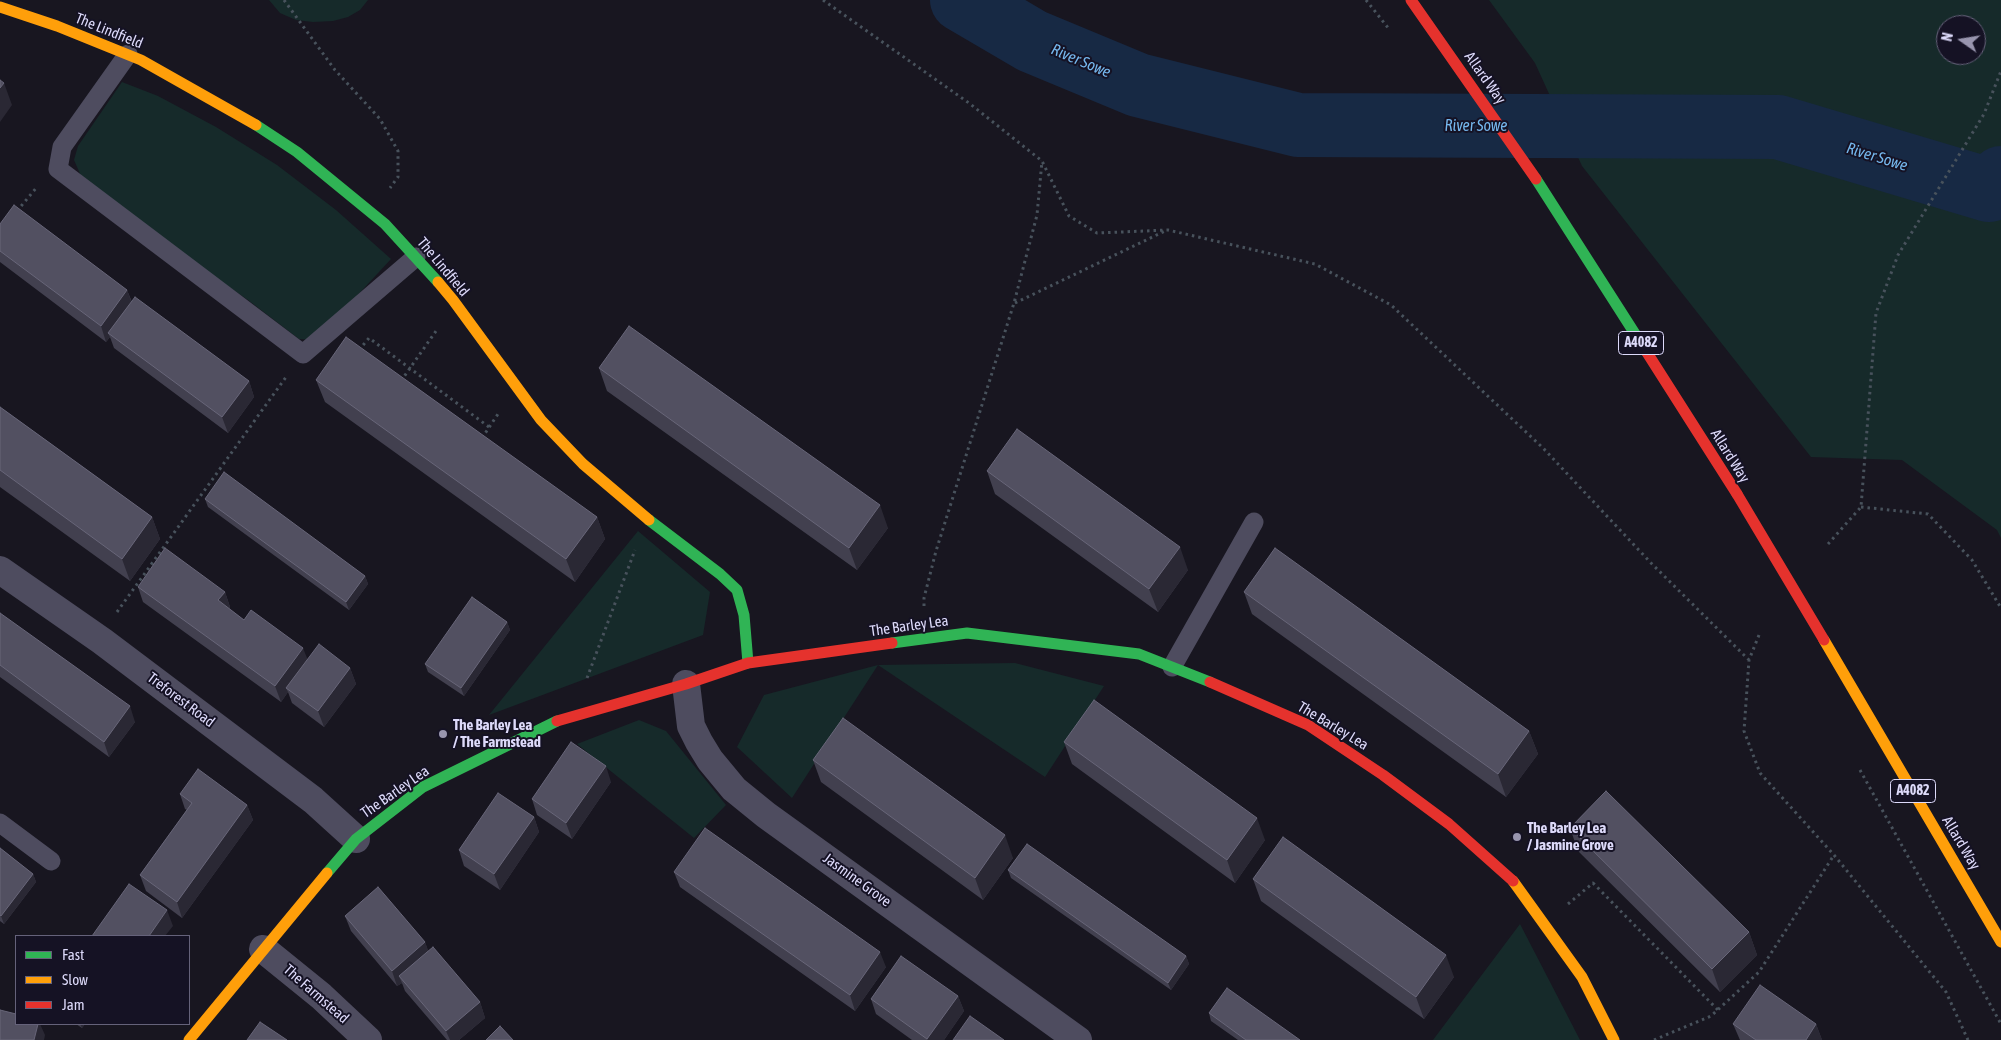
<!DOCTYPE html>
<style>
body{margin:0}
#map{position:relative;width:2001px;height:1040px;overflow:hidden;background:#181620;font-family:"Asap Condensed",sans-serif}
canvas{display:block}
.legend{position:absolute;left:15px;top:935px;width:175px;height:90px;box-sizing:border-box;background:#151224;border:1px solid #65627a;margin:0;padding:6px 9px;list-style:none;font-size:15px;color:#dddafa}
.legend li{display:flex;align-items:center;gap:10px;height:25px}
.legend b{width:25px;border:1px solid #65627a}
.north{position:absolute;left:1936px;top:15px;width:50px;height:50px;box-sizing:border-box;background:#151224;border:1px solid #65627a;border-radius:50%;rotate:283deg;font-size:14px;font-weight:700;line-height:20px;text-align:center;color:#dddafa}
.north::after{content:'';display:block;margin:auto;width:18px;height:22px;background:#9895ae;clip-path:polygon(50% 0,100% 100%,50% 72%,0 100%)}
</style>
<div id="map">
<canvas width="2001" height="1040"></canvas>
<ul class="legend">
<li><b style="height:6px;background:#30b455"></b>Fast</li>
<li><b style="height:6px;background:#ff9f0a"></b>Slow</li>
<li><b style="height:6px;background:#e5322d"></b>Jam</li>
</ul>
<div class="north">N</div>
</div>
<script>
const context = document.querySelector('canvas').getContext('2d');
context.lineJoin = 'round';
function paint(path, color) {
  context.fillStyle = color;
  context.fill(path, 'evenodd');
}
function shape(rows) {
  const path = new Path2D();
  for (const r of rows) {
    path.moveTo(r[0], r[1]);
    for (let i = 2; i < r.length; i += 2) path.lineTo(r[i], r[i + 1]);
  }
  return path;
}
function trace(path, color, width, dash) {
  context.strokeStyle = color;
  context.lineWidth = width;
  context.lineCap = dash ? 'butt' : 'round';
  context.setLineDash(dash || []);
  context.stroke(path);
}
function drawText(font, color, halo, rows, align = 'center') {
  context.font = font + ' "Asap Condensed",sans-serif';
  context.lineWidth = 4;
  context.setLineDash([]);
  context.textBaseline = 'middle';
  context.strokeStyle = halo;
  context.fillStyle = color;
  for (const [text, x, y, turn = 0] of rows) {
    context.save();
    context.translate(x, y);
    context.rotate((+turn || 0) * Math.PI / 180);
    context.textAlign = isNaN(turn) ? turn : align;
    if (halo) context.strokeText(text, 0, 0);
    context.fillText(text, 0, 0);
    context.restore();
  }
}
paint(shape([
 [269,0,368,0,360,10,348,17,333,21,313,22,296,20,280,13],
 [1489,0,2001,0,2001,538,1997,530,1902,460,1811,457,1582,166,1535,63],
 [1946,25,1976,25,1976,55,1946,55],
 [122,82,158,96,216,127,277,165,336,210,391,259,316,340,299,339,248,300,156,237,81,176,74,160,78,146],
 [638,531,710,592,703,635,489,715],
 [1015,663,1104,686,1045,777,878,665,792,798,737,747,764,695,878,665],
 [639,720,666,731,726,805,694,838,577,744],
 [1520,924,1580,1040,1433,1040]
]), '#162a2a');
trace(shape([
 [962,0,1032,41,1138,85,1298,125,1778,127,1989,190,2001,178]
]), '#172944', 64);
trace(shape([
 [284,0,335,70,380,119,398,151,398,177,390,188],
 [823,0,969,103,1042,161,1069,216,1097,233,1168,230,1315,264,1391,305,1543,448,1651,563,1749,660],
 [1366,0,1389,29],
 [17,211,37,187],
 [1015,303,1165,231],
 [359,350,369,338,489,427],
 [401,381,436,331],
 [482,438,498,414],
 [1861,507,1928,514,1972,560,2001,608],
 [1828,544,1861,507,1876,313,1898,255,1984,114,2001,71],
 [924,606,924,598,936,551,1014,303,1037,215,1042,161],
 [117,612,286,377],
 [1759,635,1749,660,1744,731,1760,773,1834,855,1946,992,1968,1040],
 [587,678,635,550],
 [1860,770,2001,1024],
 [1568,904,1593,883,1718,1010],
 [1654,1040,1711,1016,1759,972,1834,855]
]), '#48525c', 3, [2.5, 4]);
trace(shape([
 [128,54,62,147,58,169,303,354,416,257],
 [1172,667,1254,522],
 [0,823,51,861]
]), '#4e4c5f', 19);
trace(shape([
 [0,570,102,641,313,800,356,839],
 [686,684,691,726,699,742,710,760,734,789,766,815,1078,1040],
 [263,949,321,996,368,1040]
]), '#4e4c5f', 28);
trace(shape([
 [256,125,297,152,385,224,438,282],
 [1536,179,1646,351],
 [649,520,720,574,737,590,744,615,748,663],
 [892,643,967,633,1139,654,1210,682],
 [327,873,356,839,423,787,557,721]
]), '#30b455', 11);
trace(shape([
 [0,7,57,26,141,60,256,125],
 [438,282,453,300,541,420,583,464,649,520],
 [1824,640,2001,942],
 [1513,881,1582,977,1614,1040],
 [189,1040,327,873]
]), '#ff9f0a', 11);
trace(shape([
 [1411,0,1536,179],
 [1646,351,1737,494],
 [1210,682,1308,725,1383,775,1449,824,1513,881],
 [557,721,686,684,748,663,892,643]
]), '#e5322d', 11);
trace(shape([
 [1737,494,1824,640]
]), '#e5322d', 11);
paint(shape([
 [0,224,127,290,132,302,249,381,254,397,228,433,114,348,110,337,106,342,0,262],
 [599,368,888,528,857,570,607,391],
 [316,380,597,517,605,539,575,582,325,402],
 [0,407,152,517,160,539,130,581,0,487],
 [987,471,1188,570,1158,612,995,494],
 [205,499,365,576,368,584,349,610,208,507],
 [138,587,225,592,230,607,229,609,244,620,307,659,350,668,356,684,324,727,292,703,288,692,281,702,143,602],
 [1244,592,1529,731,1538,754,1506,797,1252,614],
 [0,613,135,722,109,757,0,677],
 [507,622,510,630,464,696,428,672,425,664],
 [1064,742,1265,840,1235,883,1072,764],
 [813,760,1013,858,983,900,821,782],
 [611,782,572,839,537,815,532,799],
 [180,794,247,805,253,820,182,918,146,891,140,875,187,810,185,809],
 [534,817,539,832,500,890,464,866,459,850],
 [1570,828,1749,932,1757,955,1720,992,1578,851],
 [0,848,33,874,36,882,4,924,0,921],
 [1008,870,1186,956,1189,964,1171,990,1011,878],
 [674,872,886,967,855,1011,680,887],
 [1253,879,1454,977,1424,1019,1261,901],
 [345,916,425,942,428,951,480,1002,485,1018,459,1040,447,1040,405,991,402,983,397,986,351,931],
 [958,996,964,1011,944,1040,912,1040,876,1014,871,999],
 [1209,1013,1300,1040,1238,1040,1211,1021],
 [76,1024,85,1024,82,1028],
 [1733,1024,1816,1024,1822,1040,1740,1040]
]), '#42404f');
paint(shape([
 [4,83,12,105,0,122,0,88],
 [127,290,133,306,108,333,110,337,106,342,101,326],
 [249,381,254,397,228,433,222,417],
 [880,505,888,528,857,570,849,548],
 [152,517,160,539,130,581,122,559],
 [597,517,605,539,575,582,566,559],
 [1180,547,1188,570,1158,612,1149,589],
 [365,576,368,584,349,610,346,602],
 [225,592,230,607,223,616,218,600],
 [507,622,510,630,464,696,461,688],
 [303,648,309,663,286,688,288,692,281,702,275,686],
 [350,668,356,684,324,727,318,711],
 [130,706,135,722,109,757,104,742],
 [1529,731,1538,754,1506,797,1498,774],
 [606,766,611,782,572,839,566,823],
 [247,805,253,820,182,918,177,902],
 [534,817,539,832,500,890,494,874],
 [1257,818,1265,840,1235,883,1227,860],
 [1005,835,1013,858,983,900,975,878],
 [33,874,36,882,4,924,1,916],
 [167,910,173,926,165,936,149,936],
 [1749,932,1757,955,1720,992,1712,969],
 [425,942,431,958,399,976,402,983,397,986,392,971],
 [880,952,886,967,855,1011,850,995],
 [1446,955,1454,977,1424,1019,1416,997],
 [1186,956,1189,964,1171,990,1168,983],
 [958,996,964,1011,944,1040,928,1040,927,1039],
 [480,1002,485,1018,459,1040,450,1040,446,1031],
 [38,1024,40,1024,45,1035,44,1040,34,1040],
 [80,1024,85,1024,82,1028],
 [1816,1024,1822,1040,1806,1040]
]), '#2a2834');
const building = shape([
 [0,80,4,83,0,88,0,80],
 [14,205,127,290,101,326,0,251,0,224,14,205],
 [135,297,249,381,222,417,108,333,135,297],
 [629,326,880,505,849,548,599,368,629,326],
 [346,337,597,517,566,559,316,380,346,337],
 [0,407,152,517,122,559,0,470,0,407],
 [1017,429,1180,547,1149,589,987,471,1017,429],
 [224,472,365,576,346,602,205,499,224,472],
 [165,548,225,592,218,600,244,620,251,610,303,648,275,686,138,587,165,548],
 [1275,548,1529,731,1498,774,1244,592,1275,548],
 [472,597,507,622,461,688,425,664,472,597],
 [0,613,130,706,104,742,0,665,0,613],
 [319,644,350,668,318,711,286,688,319,644],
 [1094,700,1257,818,1227,860,1064,742,1094,700],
 [843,718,1005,835,975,878,813,760,843,718],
 [571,742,606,766,566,823,532,799,571,742],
 [198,769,247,805,177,902,140,875,192,803,180,794,198,769],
 [1606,791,1749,932,1712,969,1570,828,1606,791],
 [498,793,534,817,494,874,459,850,498,793],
 [705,828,880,952,850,995,674,872,705,828],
 [1283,837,1446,955,1416,997,1253,879,1283,837],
 [1027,844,1186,956,1168,983,1008,870,1027,844],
 [0,848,33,874,1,916,0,915,0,848],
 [129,884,167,910,149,936,92,936,129,884],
 [378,887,425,942,392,971,345,916,378,887],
 [433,947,480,1002,446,1031,399,976,433,947],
 [901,956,958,996,927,1039,871,999,901,956],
 [1760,985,1816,1024,1806,1040,1756,1040,1733,1024,1760,985],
 [1227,988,1300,1040,1246,1040,1209,1013,1227,988],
 [0,1010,16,1014,16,1024,38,1024,34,1040,0,1040,0,1010],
 [970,1016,1004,1040,953,1040,970,1016],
 [260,1022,287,1040,247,1040,260,1022],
 [500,1026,513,1040,486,1040,500,1026]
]);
paint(building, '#525061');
trace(building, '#686679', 1);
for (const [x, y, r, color] of [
 [443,734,5,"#9895ae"],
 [1517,837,5,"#9895ae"]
]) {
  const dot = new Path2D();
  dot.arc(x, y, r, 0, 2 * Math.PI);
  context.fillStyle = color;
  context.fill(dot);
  trace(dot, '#151224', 2);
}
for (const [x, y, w] of [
 [1641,343,45],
 [1913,791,45]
]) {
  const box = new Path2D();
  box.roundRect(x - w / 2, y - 11.5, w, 23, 4);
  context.fillStyle = '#151224';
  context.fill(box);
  trace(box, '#dddafa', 1);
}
drawText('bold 14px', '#dddafa', null, [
 ["A4082",1641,343],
 ["A4082",1913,791]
]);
drawText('15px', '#dddafa', '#151224', [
 ["The Lindfield",109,31,22],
 ["Allard Way",1485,78,55],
 ["The Lindfield",443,267,50],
 ["Allard Way",1730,456,58],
 ["The Barley Lea",909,626,-8],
 ["Treforest Road",181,700,37],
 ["The Barley Lea",1333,726,31],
 ["The Barley Lea",395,792,-35],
 ["Allard Way",1961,843,59],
 ["Jasmine Grove",857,880,36],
 ["The Farmstead",316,994,41]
]);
drawText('bold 15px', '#dddafa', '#151224', [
 ["The Barley Lea",453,725],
 ["/ The Farmstead",453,742],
 ["The Barley Lea",1527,828],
 ["/ Jasmine Grove",1527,845]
], 'left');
drawText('italic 16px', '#75b7ed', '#151224', [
 ["River Sowe",1081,61,23],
 ["River Sowe",1476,126],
 ["River Sowe",1877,157,17]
]);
</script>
